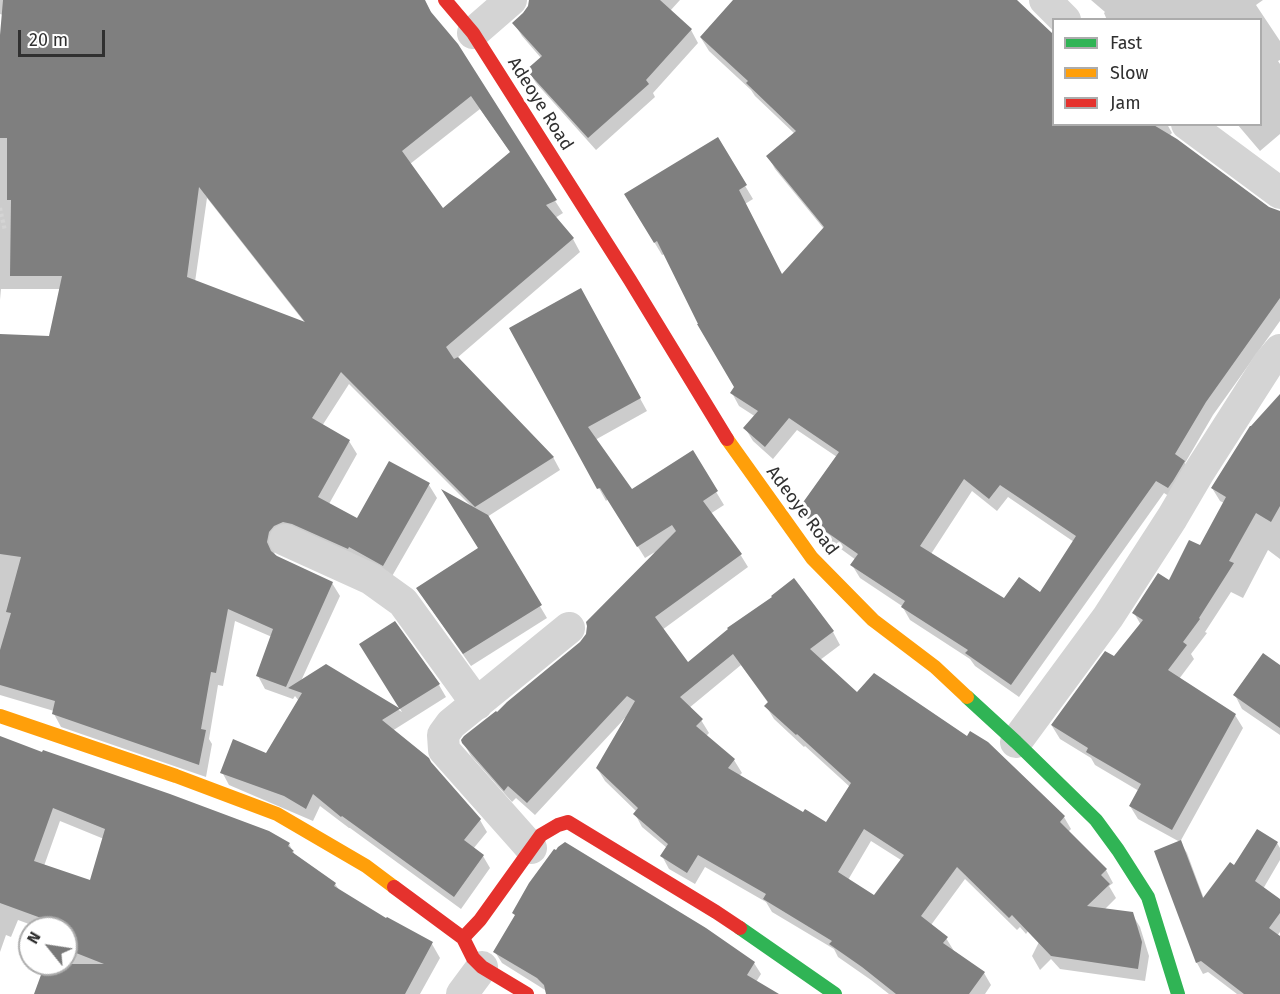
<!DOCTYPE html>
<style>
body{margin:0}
#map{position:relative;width:1280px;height:994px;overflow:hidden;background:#fff;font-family:"Fira Sans",sans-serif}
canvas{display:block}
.legend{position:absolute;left:1052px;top:18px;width:210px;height:108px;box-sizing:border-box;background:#fff;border:2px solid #acacac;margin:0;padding:8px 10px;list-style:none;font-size:18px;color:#303030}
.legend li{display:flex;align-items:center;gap:12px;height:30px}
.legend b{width:30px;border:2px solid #acacac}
.north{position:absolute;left:18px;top:916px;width:60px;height:60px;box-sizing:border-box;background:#fff;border:2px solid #acacac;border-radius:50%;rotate:300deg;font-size:16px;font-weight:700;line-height:24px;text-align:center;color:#303030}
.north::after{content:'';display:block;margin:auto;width:21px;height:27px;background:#787878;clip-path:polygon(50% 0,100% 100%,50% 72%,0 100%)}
.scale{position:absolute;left:18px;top:30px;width:87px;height:27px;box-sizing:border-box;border:3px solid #303030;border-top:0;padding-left:8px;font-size:18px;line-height:21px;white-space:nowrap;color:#303030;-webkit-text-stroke:4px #fff;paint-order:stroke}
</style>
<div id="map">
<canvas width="1280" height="994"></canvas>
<ul class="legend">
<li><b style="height:8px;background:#30b455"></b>Fast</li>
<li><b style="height:8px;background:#ff9f0a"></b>Slow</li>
<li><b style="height:8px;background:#e5322d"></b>Jam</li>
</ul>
<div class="north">N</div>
<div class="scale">20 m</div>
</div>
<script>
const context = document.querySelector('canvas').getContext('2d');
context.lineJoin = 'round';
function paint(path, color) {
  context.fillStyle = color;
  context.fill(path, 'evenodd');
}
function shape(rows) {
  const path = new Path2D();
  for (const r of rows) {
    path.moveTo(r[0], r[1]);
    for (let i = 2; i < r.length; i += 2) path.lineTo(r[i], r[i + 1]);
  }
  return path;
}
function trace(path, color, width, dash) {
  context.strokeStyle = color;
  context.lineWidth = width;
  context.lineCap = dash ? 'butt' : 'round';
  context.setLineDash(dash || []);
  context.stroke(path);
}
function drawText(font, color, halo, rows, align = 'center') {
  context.font = font + ' "Fira Sans",sans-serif';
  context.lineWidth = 6;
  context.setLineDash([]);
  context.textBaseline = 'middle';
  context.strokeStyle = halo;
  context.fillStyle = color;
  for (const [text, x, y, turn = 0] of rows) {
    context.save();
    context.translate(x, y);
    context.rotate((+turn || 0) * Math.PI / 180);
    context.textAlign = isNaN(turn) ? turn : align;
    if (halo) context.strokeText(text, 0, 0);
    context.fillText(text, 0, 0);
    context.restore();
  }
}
paint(shape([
 [0,0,423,0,563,213,555,218,573,239,580,252,457,358,553,457,560,470,487,517,547,618,471,666,425,600,479,549,472,507,349,384,322,426,349,441,357,454,329,504,358,520,429,485,437,498,391,578,276,546,274,556,332,583,340,596,301,681,326,666,402,712,368,657,394,623,439,685,446,697,392,731,480,820,487,832,473,849,483,856,490,868,461,909,350,828,349,828,320,806,313,821,229,785,222,772,266,755,299,701,295,696,293,699,265,689,258,676,272,637,235,621,223,686,218,685,209,739,212,744,206,777,61,727,54,714,54,711,0,695,0,336,50,337,61,289,1,289,0,300,0,53,3,15,0,14],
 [480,109,511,153,442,210,410,164],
 [207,198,305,323,195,282],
 [530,0,680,0,670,11,691,30,698,43,653,93,655,97,596,150,536,83,528,70,541,58,522,36,514,23,529,7],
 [735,0,1014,0,1054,35,1054,124,1167,124,1172,133,1169,136,1280,215,1280,321,1213,415,1185,463,1191,475,1175,500,1164,493,1019,697,975,666,970,659,910,620,902,606,860,578,852,565,856,560,815,530,801,508,837,457,797,430,773,459,753,441,745,428,756,417,739,406,732,393,735,387,665,254,662,255,626,195,717,139,753,199,745,204,782,276,824,229,775,169,768,156,795,134,755,96,751,90,709,51,701,38],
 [972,491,997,511,1008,497,1074,542,1041,594,1004,600,931,554],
 [1091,0,1263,0,1256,5,1280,41,1280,60,1278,61,1280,64,1280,134,1260,151,1237,124,1260,124,1260,20,1107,20,1104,13,1105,12],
 [580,290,647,411,595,440,631,491,692,452,724,505,710,514,740,554,748,567,662,630,688,665,774,598,794,580,833,632,840,645,820,660,857,694,1064,817,1071,829,1068,832,1106,870,1113,883,1109,886,1116,898,1104,910,1132,914,1140,927,1149,956,1145,981,1060,969,1051,959,1040,970,1032,956,1053,914,1044,909,1026,934,1020,927,1017,930,965,879,931,925,946,938,954,951,984,973,991,985,985,994,889,994,871,980,838,957,834,949,772,912,766,902,705,867,695,884,669,869,662,856,667,848,642,827,635,814,637,812,605,781,597,768,626,719,625,718,535,815,516,798,512,802,471,756,463,742,581,643,655,552,645,558,608,499,606,501,511,329],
 [741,665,769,704,766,706,774,719,804,747,805,746,850,787,827,824,804,814,739,776,742,773,734,760,706,736,709,733,701,720,689,708],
 [871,841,901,860,874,897,848,880],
 [1280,396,1280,559,1268,550,1243,598,1231,592,1205,632,1207,633,1191,654,1194,659,1179,679,1235,715,1243,728,1180,842,1187,853,1204,899,1235,867,1277,843,1280,848,1280,860,1263,889,1280,901,1280,932,1277,936,1280,938,1280,994,1237,994,1208,972,1203,974,1197,963,1156,852,1180,842,1138,819,1130,806,1139,791,1095,765,1091,758,1060,739,1052,726,1114,658,1141,625,1134,613,1169,582,1201,547,1224,503,1220,501,1212,488],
 [1280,667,1280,735,1242,709,1235,695],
 [0,738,289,844,296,857,335,884,340,891,387,920,388,919,432,944,440,958,420,994,36,994,48,964,66,964,66,928,40,928,18,920,11,937,6,935,0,952],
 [60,821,104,839,91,882,44,866],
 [495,952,754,963,761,974,756,982,776,994,547,994,545,990,502,963]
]), '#0003');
paint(shape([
 [3,0,425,0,431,12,458,44,557,200,546,205,574,238,446,347,454,359,458,357,554,457,475,507,341,372,312,418,350,440,318,497,357,518,389,461,430,483,383,566,349,547,348,549,292,524,283,522,274,526,269,532,267,542,271,551,277,556,333,582,286,687,256,676,273,629,228,609,216,673,211,672,201,729,206,730,199,765,52,714,55,701,0,685,0,650,11,613,6,612,21,557,0,554,0,334,49,336,62,276,10,276,11,200,7,200,7,138,0,138,0,35],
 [471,96,510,152,443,208,402,151],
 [199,187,305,322,187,277],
 [529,0,660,0,692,29,646,80,649,84,588,138,526,70,542,56,512,23,523,13,528,6],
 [733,0,1017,0,1053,34,1053,124,1152,124,1177,139,1269,207,1280,211,1280,298,1206,402,1175,454,1185,461,1173,481,1168,488,1156,481,1011,685,965,653,968,650,901,607,905,601,850,565,858,554,805,517,799,508,839,452,789,418,765,447,743,428,758,411,730,393,734,387,697,324,698,324,657,241,654,243,624,194,718,137,747,185,739,190,782,274,824,227,766,156,796,131,746,83,748,81,700,37],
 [964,479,989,499,1000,485,1076,536,1040,592,1019,577,1004,598,920,546],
 [581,288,641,398,588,427,632,489,693,450,718,491,703,501,742,554,655,617,688,662,728,629,727,628,772,597,771,596,794,578,834,631,810,649,857,692,874,673,967,736,970,731,988,742,1065,816,1060,822,1107,869,1101,875,1110,884,1087,906,1133,912,1142,942,1138,969,1051,956,1012,915,1009,918,957,867,921,916,948,937,943,943,985,972,969,994,896,994,862,967,829,944,832,941,763,899,766,894,698,855,687,873,660,856,668,844,633,814,638,808,596,768,635,701,627,696,527,803,508,786,504,791,462,743,461,740,464,736,496,711,497,712,507,702,580,642,586,634,587,626,586,622,676,531,672,525,637,547,600,488,597,489,509,328],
 [733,654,768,702,764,706,796,735,797,734,851,783,826,822,805,809,803,812,728,768,735,759,696,726,703,719,680,697],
 [864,829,904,855,874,895,838,872],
 [1280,394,1280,506,1271,522,1256,513,1229,561,1234,563,1199,618,1200,619,1183,642,1187,645,1168,670,1236,714,1172,830,1129,806,1141,784,1086,752,1088,748,1051,725,1105,651,1114,656,1143,620,1132,613,1158,573,1169,580,1189,540,1200,545,1226,497,1211,488,1250,426,1251,426],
 [441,489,488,515,542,605,463,654,416,588,478,548],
 [395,621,440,684,382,720,429,758,431,762,481,819,464,840,484,855,454,897,342,816,341,817,313,794,306,809,284,796,220,773,233,739,266,753,302,693,288,688,326,664,399,708,359,644],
 [1263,653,1280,665,1280,728,1233,695],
 [0,736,42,752,43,750,170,794,269,831,290,843,288,846,294,851,292,852,336,883,334,886,386,918,387,917,433,942,405,994,34,994,45,964,104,964,66,949,66,928,62,928,63,926,0,903],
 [53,808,105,829,90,880,34,861],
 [1257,829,1278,842,1255,881,1280,899,1280,913,1269,928,1280,936,1280,994,1244,994,1201,961,1196,963,1154,851,1181,840,1203,898,1230,862,1234,865],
 [565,842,706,928,755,962,747,975,779,994,546,994,544,985,537,978,493,952,515,915,512,913,529,883,554,849,556,850,558,847]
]), '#7f7f7f');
trace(shape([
 [0,208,5,231]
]), '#d4d4d4', 4, [3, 3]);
trace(shape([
 [1045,0,1065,20],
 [473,33,511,0],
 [1187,124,1280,193],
 [285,540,371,579,403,602,477,704],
 [1016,742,1108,617,1172,518,1199,472,1268,364,1280,350],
 [531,848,444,750,443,735,451,724,569,628],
 [462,994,482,967]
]), '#d4d4d4', 32);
trace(shape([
 [967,697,1016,742,1096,820,1118,850,1148,897,1178,994],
 [740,928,835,994]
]), '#30b455', 14);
trace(shape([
 [727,439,812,558,873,620,935,667,967,697],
 [0,716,176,776,277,814,366,866,394,887]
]), '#ff9f0a', 14);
trace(shape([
 [445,0,473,33,630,280,727,439],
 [394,887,463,938,473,958,482,967,527,994],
 [463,938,480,920,541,835,558,825,568,822,716,912,740,928]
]), '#e5322d', 14);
drawText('18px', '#303030', '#fff', [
 ["Adeoye Road",540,104,58],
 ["Adeoye Road",802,511,53]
]);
</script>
